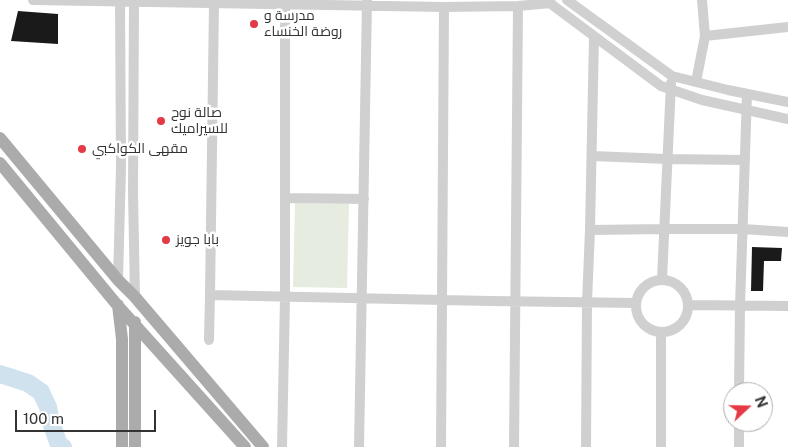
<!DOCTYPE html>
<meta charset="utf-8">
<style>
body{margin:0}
#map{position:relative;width:788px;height:447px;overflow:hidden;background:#fff;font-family:"Public Sans",sans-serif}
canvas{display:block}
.north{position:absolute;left:723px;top:382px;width:50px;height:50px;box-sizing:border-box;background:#fff;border:1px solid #adadad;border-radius:50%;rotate:69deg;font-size:14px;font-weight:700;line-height:20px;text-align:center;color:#333}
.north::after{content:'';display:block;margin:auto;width:18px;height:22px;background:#e63946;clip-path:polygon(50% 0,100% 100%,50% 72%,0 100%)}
.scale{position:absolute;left:15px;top:410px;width:141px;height:22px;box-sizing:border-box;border:2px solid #333;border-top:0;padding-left:6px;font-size:15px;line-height:18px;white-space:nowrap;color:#333;-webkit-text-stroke:4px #fff;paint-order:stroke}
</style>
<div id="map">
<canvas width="788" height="447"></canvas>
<div class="north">N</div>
<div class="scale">100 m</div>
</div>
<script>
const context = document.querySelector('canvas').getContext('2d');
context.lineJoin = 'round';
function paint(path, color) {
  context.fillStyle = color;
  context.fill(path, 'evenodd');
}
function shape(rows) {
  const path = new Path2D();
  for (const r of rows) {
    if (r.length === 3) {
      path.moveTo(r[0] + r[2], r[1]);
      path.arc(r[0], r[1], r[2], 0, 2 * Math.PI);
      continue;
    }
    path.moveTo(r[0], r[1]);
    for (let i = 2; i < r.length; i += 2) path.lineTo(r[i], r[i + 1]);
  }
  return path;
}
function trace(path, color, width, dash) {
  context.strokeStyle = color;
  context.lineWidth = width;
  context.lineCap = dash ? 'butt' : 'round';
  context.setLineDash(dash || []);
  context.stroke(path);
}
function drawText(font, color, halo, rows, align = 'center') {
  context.font = font + ' "Public Sans",Cairo,sans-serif';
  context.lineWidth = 5;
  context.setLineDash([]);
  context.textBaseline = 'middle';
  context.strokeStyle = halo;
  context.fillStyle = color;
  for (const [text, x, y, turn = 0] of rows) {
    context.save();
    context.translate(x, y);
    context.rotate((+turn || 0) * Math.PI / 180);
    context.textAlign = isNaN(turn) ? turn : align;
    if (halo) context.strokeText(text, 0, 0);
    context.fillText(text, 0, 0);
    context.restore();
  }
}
paint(shape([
 [295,203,349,204,347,288,293,287]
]), '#e6ecdf');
trace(shape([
 [0,374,28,383,41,392,48,407,51,422,59,445,63,447]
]), '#cfe2ee', 18);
paint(shape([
 [18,11,58,14,58,44,11,41],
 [752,247,782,248,781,261,764,261,763,291,751,291]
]), '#1a1a1a');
trace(shape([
 [33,0,444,7,518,6,551,3],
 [134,0,133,192,135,297],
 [567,0,672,76,728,90,788,102],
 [547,1,661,86,702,100,788,119],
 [705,36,788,27],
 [696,82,705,36,702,0],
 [592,156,667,159,745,160],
 [285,198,364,199],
 [590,230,664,229,743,229,788,232],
 [662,279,671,83],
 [662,306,26],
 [118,280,121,167,120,0],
 [210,295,490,301,636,303],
 [688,305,788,306],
 [209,340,210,295,214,3],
 [739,392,740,306,747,94],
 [282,447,285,297,285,5],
 [359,447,367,1],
 [441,447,444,7],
 [514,447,518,6],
 [586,447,587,302,590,230,594,37],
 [661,447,661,332],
 [739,447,739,422]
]), '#d0d0d0', 10);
trace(shape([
 [0,138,118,280,135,297,263,447],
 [0,163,118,306,245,447],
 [118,305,122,339,122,447],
 [135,447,135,322]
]), '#ababab', 12);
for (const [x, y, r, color] of [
 [254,24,5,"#e63946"],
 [161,121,5,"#e63946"],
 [82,149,5,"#e63946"],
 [166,240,5,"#e63946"]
]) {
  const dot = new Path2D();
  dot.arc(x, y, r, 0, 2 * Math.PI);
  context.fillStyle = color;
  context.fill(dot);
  trace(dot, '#fff', 2);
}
drawText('14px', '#333', '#fff', [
 ["مدرسة و",264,16],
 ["روضة الخنساء",264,32],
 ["صالة نوح",171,113],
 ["للسيراميك",171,129],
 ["مقهى الكواكبي",92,149],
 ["بابا جويز",176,240]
], 'left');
</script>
